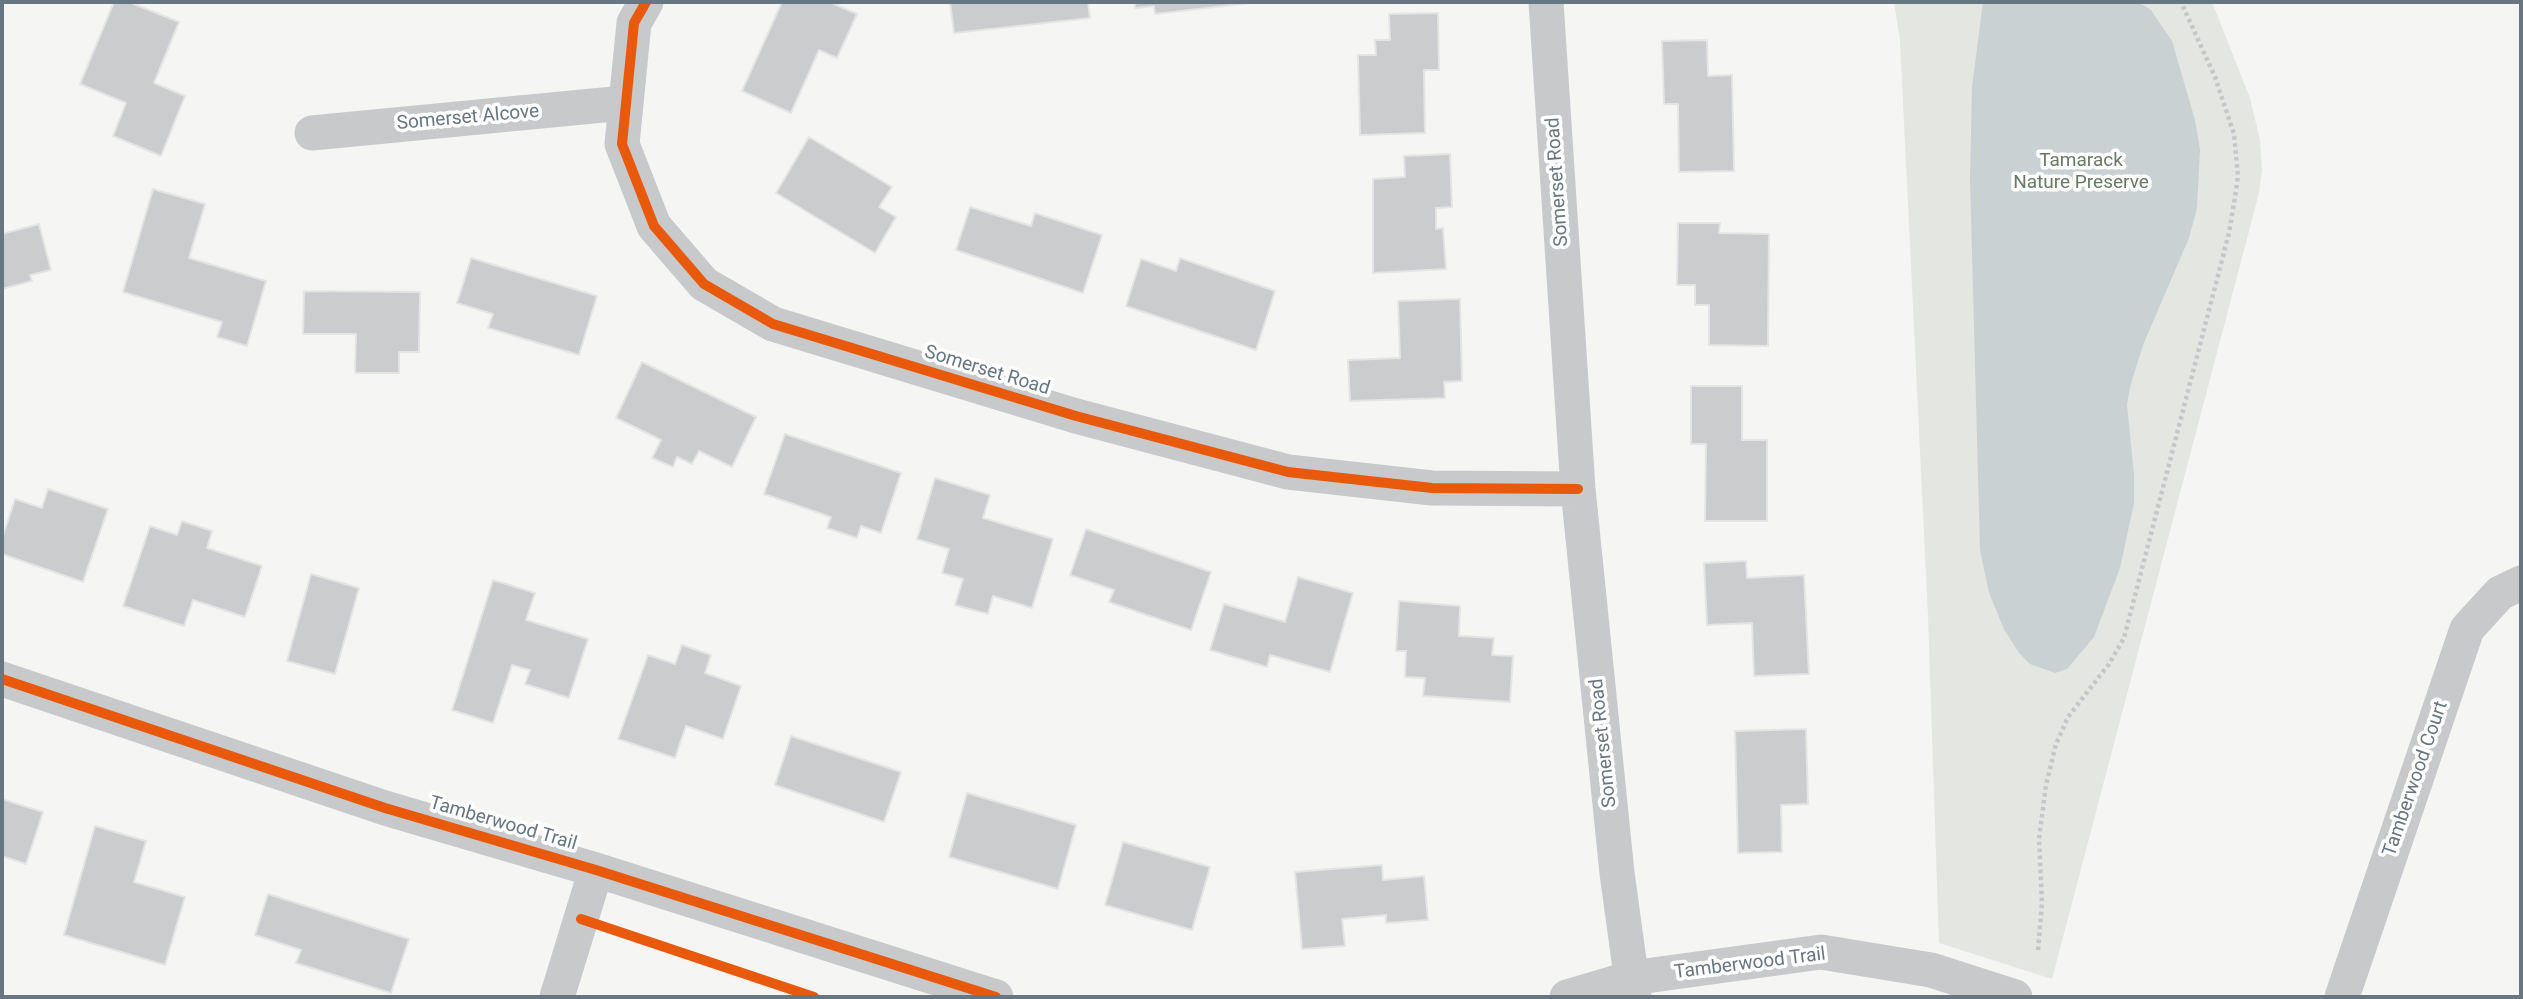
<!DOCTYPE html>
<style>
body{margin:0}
#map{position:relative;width:2523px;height:999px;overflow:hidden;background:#f5f5f4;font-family:Roboto,sans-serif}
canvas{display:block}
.frame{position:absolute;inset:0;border:4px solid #687681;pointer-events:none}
</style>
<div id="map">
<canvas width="2523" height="999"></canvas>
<div class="frame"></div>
</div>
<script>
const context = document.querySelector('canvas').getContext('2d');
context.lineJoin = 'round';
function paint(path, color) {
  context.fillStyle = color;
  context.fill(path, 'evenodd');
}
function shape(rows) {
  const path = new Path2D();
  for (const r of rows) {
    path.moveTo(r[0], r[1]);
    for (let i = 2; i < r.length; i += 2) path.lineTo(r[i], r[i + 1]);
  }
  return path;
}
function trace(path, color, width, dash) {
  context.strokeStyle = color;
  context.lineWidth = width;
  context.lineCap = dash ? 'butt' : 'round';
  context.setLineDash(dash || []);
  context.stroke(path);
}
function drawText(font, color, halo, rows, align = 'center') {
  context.font = font + ' Roboto,sans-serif';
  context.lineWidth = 7;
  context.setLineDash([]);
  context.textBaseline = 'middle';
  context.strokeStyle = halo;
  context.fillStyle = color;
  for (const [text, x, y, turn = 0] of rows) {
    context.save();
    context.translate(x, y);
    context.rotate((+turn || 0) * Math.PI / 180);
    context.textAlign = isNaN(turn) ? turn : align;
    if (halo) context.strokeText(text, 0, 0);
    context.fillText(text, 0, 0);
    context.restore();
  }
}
paint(shape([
 [1894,2,2212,2,2250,98,2260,140,2262,170,2259,193,2052,979,1939,943,1928,615,1900,40]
]), '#e4e6e2');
paint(shape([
 [1983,2,2138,2,2151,10,2172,41,2195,120,2200,150,2197,208,2189,238,2143,345,2130,387,2127,405,2134,474,2134,503,2120,568,2094,637,2067,669,2055,673,2030,664,2019,653,2004,629,1989,593,1980,550,1970,179,1972,87]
]), '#cad1d3');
const building = shape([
 [114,2,129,2,179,22,154,83,185,96,161,156,113,136,126,103,80,84,114,2],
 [782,2,829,2,857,14,837,58,819,50,791,113,742,91,782,2],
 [950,2,1088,2,1090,18,954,33,950,2],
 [1135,2,1249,2,1249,3,1155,14,1154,6,1135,8,1135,2],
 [1438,13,1439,70,1424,70,1425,133,1360,135,1358,55,1376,55,1375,40,1390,40,1389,14,1438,13],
 [1707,40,1708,76,1732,75,1734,171,1679,172,1678,104,1664,104,1662,41,1707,40],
 [809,137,892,187,879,207,896,217,875,253,776,193,809,137],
 [1450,154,1452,207,1436,208,1436,229,1443,228,1446,269,1373,273,1373,179,1405,177,1404,156,1450,154],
 [153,189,205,204,189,258,266,281,247,346,217,337,222,322,123,292,153,189],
 [970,207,1031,226,1035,213,1102,235,1083,293,956,250,970,207],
 [1678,223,1720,223,1719,233,1769,234,1768,346,1709,345,1709,305,1695,305,1695,285,1677,285,1678,223],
 [39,224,51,270,30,275,32,281,2,289,2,234,39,224],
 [471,258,597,296,579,355,488,328,493,314,457,303,471,258],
 [1180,258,1275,291,1256,350,1126,306,1141,259,1176,271,1180,258],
 [304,291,420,292,419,352,399,352,399,373,355,373,356,334,303,334,304,291],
 [1460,299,1462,381,1444,382,1445,398,1350,401,1348,360,1400,358,1398,301,1460,299],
 [642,362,756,417,732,467,699,451,692,464,677,457,673,467,652,458,661,440,616,418,642,362],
 [1691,386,1742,386,1742,440,1767,440,1767,521,1705,521,1706,444,1691,444,1691,386],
 [785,434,901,473,881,533,861,526,857,538,827,528,831,517,764,494,785,434],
 [935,478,990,495,983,518,1053,539,1032,608,993,596,988,614,955,605,963,579,942,573,949,549,917,539,935,478],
 [48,489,108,509,83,582,2,554,2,539,15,499,42,508,48,489],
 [182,521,212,531,207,548,262,566,245,617,193,600,184,626,123,606,150,526,177,535,182,521],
 [1086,529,1211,572,1191,630,1109,602,1114,590,1070,575,1086,529],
 [1746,561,1747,578,1804,575,1809,674,1754,676,1752,623,1707,625,1704,563,1746,561],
 [311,574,359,588,335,674,287,661,311,574],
 [1298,577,1353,593,1330,672,1270,655,1267,667,1210,650,1224,604,1285,622,1298,577],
 [493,580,535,593,526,620,588,639,569,698,525,684,530,670,512,665,493,723,452,710,493,580],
 [1399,601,1460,606,1459,636,1494,638,1492,655,1513,656,1510,702,1423,696,1425,678,1405,677,1406,651,1396,651,1399,601],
 [682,645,711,655,705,673,741,686,723,739,686,726,675,758,618,739,648,655,675,664,682,645],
 [1806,729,1808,804,1781,805,1782,852,1738,853,1735,731,1806,729],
 [791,736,901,772,884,822,775,785,791,736],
 [967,793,1076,825,1058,889,949,857,967,793],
 [2,799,43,812,26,864,2,856,2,799],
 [95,826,146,841,134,882,185,897,165,965,64,935,95,826],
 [1123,842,1210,867,1192,930,1105,905,1123,842],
 [1382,865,1383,880,1424,876,1428,920,1386,923,1386,915,1342,919,1345,946,1302,949,1295,872,1382,865],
 [268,894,409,939,391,993,296,963,301,950,255,935,268,894]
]);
paint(building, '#cbcccd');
trace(building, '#e4e4e4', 2);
trace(shape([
 [2038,950,2042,903,2039,839,2046,785,2056,744,2068,717,2109,664,2124,638,2229,233,2235,197,2238,176,2234,134,2215,77,2181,2]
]), '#c5c6c7', 4.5, [3.5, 3.5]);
trace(shape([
 [646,2,634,23,622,144,654,226,704,284,773,324,1076,416,1288,472,1432,488,1578,489],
 [1546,2,1578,489,1617,873,1634,997],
 [312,133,624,103],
 [2,679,385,808,596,870,996,997],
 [557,997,596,870],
 [1567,997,1631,978,1821,952,1931,970,2015,997],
 [2342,997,2467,629,2500,593,2521,583]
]), '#c7c9ca', 35);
trace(shape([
 [646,2,634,23,622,144,654,226,704,284,773,324,1076,416,1288,472,1432,488,1578,489],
 [2,679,385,808,596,870,996,997],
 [581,919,814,997]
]), '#e8590c', 10);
drawText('19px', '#687681', '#fff', [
 ["Somerset Alcove",468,118,-5],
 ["Somerset Road",1558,182,-94],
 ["Somerset Road",987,371,17],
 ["Somerset Road",1604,743,-96],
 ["Tamberwood Court",2416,779,-71],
 ["Tamberwood Trail",503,824,16],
 ["Tamberwood Trail",1750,964,-7]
]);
drawText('19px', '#6a7966', '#fff', [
 ["Tamarack",2081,161],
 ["Nature Preserve",2081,183]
]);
</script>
